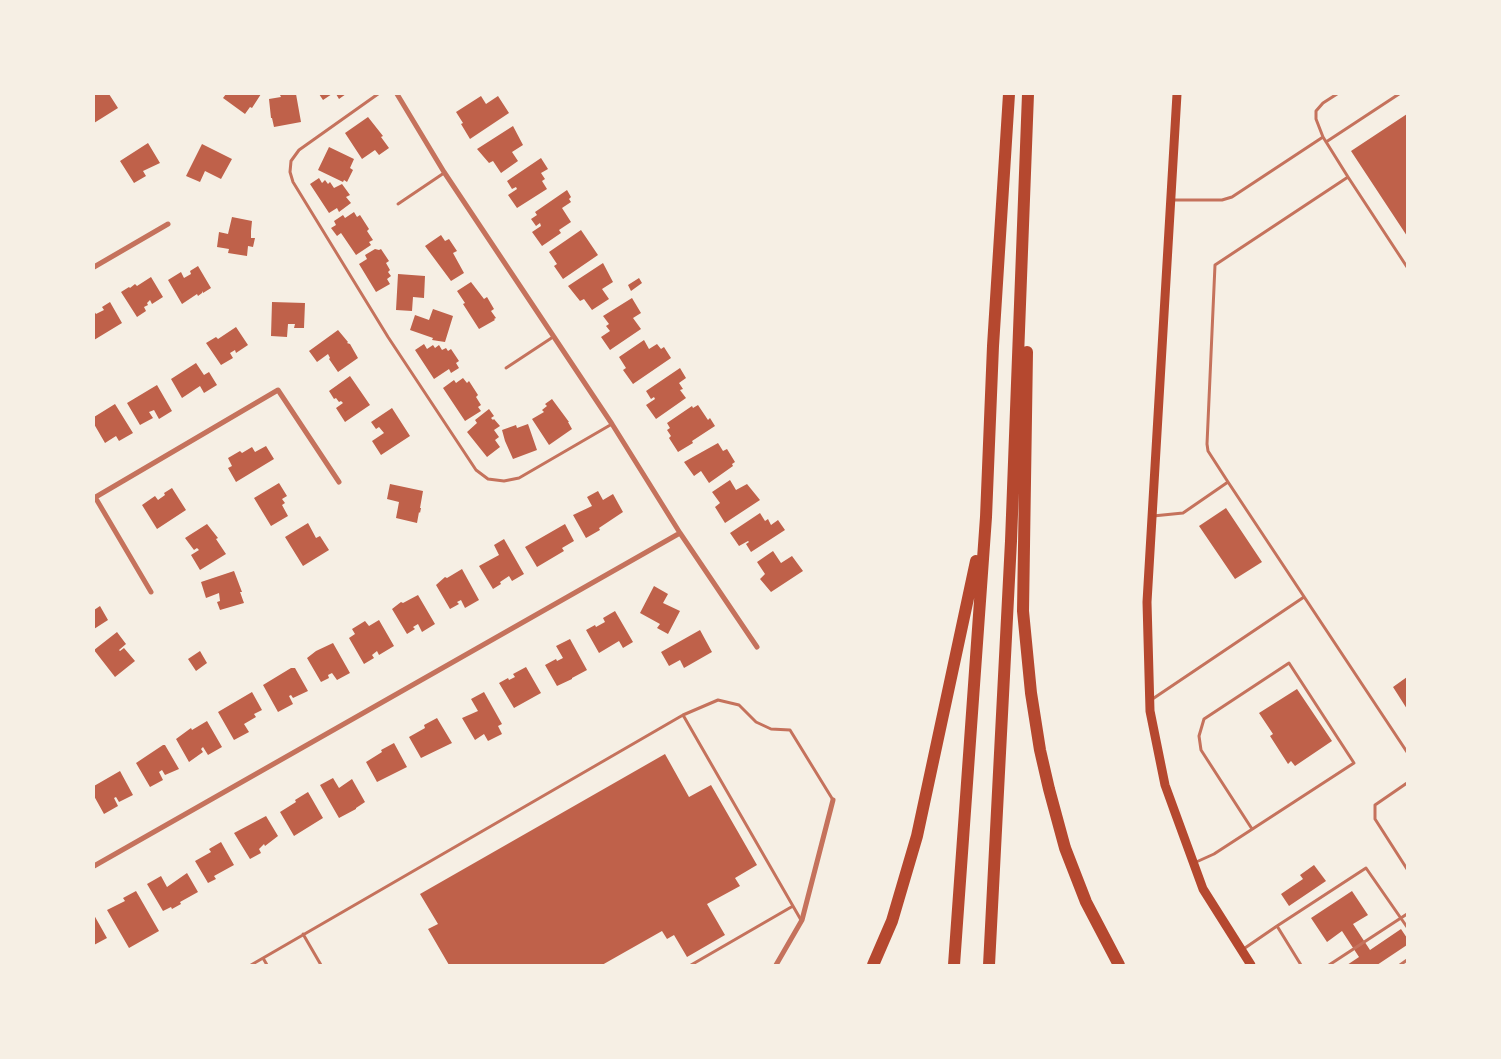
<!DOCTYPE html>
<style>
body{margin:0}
#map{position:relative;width:1501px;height:1059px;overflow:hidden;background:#f6efe4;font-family:Raleway,sans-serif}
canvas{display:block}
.frame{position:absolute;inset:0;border:95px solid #f6efe4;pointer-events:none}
</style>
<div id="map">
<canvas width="1501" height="1059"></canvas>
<div class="frame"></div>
</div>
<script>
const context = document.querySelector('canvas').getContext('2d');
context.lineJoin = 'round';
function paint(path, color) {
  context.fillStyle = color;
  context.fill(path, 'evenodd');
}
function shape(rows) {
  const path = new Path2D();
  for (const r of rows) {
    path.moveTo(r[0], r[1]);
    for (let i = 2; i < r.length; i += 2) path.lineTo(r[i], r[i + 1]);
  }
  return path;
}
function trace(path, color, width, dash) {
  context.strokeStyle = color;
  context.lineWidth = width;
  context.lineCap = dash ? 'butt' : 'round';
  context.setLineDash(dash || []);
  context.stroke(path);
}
paint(shape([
 [96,94,109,94,118,108,94,123,94,95],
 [226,94,261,94,252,108,250,107,245,114,223,98],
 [285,94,296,94,301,122,274,127,272,118,271,118,269,99,281,97,280,95],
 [319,94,332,94,323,100],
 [336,94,346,94,339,99],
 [481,96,486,104,498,96,509,113,470,139,461,124,463,123,456,112],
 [1407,114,1407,236,1351,151],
 [368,117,383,136,381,137,389,148,379,155,375,150,362,159,345,133],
 [513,126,523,145,512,152,518,161,501,173,493,161,489,163,477,149],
 [148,143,160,163,143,171,146,176,134,183,120,161],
 [202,144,232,159,221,179,205,171,200,182,186,176],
 [329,147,354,159,350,168,353,170,347,182,344,180,343,182,318,170],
 [541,158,548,169,541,173,545,179,542,181,547,189,517,208,508,195,517,189,516,187,512,189,507,181],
 [319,178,322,183,325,180,328,184,330,182,334,188,342,184,350,195,346,197,351,203,339,212,337,208,329,213,310,184],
 [567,190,571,197,569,199,571,202,562,208,571,222,559,230,561,233,542,246,532,232,541,226,540,223,536,226,531,219,537,215,535,212],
 [354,212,357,217,360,215,369,229,367,231,373,240,369,242,371,245,356,255,341,233,337,236,331,228,336,225,334,221,343,215,345,218],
 [232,217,252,221,251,231,251,238,255,238,253,247,248,246,247,256,228,253,229,249,217,247,219,232,228,234],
 [581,230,598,255,563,279,554,266,557,264,549,252],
 [441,235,445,241,449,239,457,251,453,253,464,273,451,281,425,246],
 [375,249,379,250,381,249,389,261,386,263,390,270,388,272,391,276,387,279,390,284,376,292,359,264,367,259,365,255],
 [603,263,613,282,602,289,609,299,592,310,584,299,580,301,568,286],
 [198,266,211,288,203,293,202,291,202,293,198,296,197,294,182,304,168,280,181,272,184,278,191,274,190,271],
 [398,274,425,276,424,298,413,297,412,311,396,310],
 [151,277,163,297,152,304,150,300,147,303,148,305,144,307,146,311,137,317,121,292,129,287,130,288,135,284,137,286],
 [639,278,642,283,631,291,628,285],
 [471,282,484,299,487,297,494,309,491,311,496,318,494,319,495,320,479,329,463,304,465,303,457,291],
 [632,298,641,313,633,318,641,329,610,350,601,337,610,331,606,326,609,324,603,316],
 [110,302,122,323,94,340,94,311,96,314,104,310,102,307],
 [272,302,305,303,304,328,294,328,295,324,288,324,287,337,271,336],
 [433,309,453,316,445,342,432,340,433,338,410,330,415,315,429,320],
 [236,327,248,345,236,353,235,350,230,353,233,358,221,365,206,343,216,337,218,339],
 [338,330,348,342,347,343,350,344,358,358,338,372,329,359,330,358,328,354,317,362,309,351],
 [644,340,649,349,657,344,661,349,664,347,671,358,633,384,623,370,626,368,619,357],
 [424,344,427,349,433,345,435,348,439,345,442,350,446,348,448,351,451,349,459,361,456,363,459,368,451,373,449,369,434,379,415,350],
 [196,363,204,375,209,372,217,385,204,393,200,386,182,398,171,379],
 [680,368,686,378,679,383,683,389,680,390,686,398,656,419,646,405,655,399,654,397,651,399,646,391],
 [350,376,370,405,345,422,336,408,343,403,341,401,339,402,336,398,334,399,329,391],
 [463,378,467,383,469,381,478,395,476,397,481,405,478,407,481,411,465,421,443,388,454,380,456,383],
 [157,385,172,411,159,419,154,410,149,412,153,418,140,425,127,403],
 [552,399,569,422,568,422,572,429,549,445,532,419,544,412,542,410,547,406,545,404],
 [115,404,133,433,119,441,116,436,105,443,94,424,94,417],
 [698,405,708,420,710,418,715,426,692,441,693,443,678,452,669,438,671,436,667,430,670,428,667,423,692,406,693,408],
 [392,408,410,436,381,455,372,441,384,433,379,427,376,429,371,422],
 [489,409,494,416,491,418,493,420,494,419,500,426,494,430,499,437,495,440,500,447,487,457,467,432,477,423,475,420],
 [528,424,537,450,513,459,505,441,502,430,516,425,517,428],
 [718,443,723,451,727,449,735,462,732,464,733,466,709,483,701,471,694,476,684,462],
 [266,446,274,459,236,482,228,468,232,466,228,458,240,451,242,453,252,447,255,452],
 [730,480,736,490,747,484,760,500,725,523,715,507,720,503,712,492],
 [279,483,287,496,282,499,285,503,282,505,288,516,271,526,254,498],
 [390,484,423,491,420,508,421,508,420,513,419,512,417,523,396,518,399,502,387,499],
 [172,488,186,510,157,529,142,505,155,496,158,500,165,495,164,493],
 [598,491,603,500,613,494,623,512,599,528,600,530,586,538,573,515,592,506,587,497],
 [1226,508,1262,562,1235,579,1199,526],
 [760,513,765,521,768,519,771,525,778,520,785,530,751,552,746,544,749,542,748,541,739,546,730,533],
 [308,523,316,538,320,536,329,550,303,566,285,537],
 [207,524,218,538,216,539,226,554,200,570,191,555,199,550,197,548,194,550,185,538],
 [565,524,574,541,562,548,564,551,537,567,525,547],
 [504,539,524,574,512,581,509,576,500,582,501,584,493,589,479,566,499,555,494,545],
 [773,551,781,563,792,556,803,571,771,592,760,579,765,574,757,562],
 [462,569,479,600,465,608,461,600,457,602,459,604,450,609,436,585,445,577,447,578],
 [234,571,242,592,240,592,244,603,220,610,217,602,220,601,219,593,206,598,201,582],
 [654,586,668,594,663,603,680,611,668,634,657,628,660,624,640,613],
 [418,595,435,624,422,632,418,624,413,627,415,629,407,634,392,609,401,602,403,603],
 [100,606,108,620,94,629,94,610],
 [615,611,633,642,623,648,619,641,599,653,586,630,595,625,596,627,605,622,603,618],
 [379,620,394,646,379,655,377,651,372,655,374,658,364,664,349,638,355,634,352,629,365,621,369,626],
 [700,630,712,652,684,668,680,660,669,666,661,652],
 [117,632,126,644,119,650,120,651,124,648,135,661,115,677,94,650],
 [570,639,587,670,572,678,572,679,557,686,545,665,556,659,557,661,563,658,556,646],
 [333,643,350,673,337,680,332,673,328,675,329,678,321,682,307,658,316,651],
 [200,651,207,663,196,671,188,659],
 [526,667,541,693,514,708,499,683,508,678,509,680,515,677,513,674],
 [291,668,295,668,308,691,293,698,291,695,289,696,293,704,278,712,263,685],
 [1407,677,1407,709,1393,687],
 [1297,689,1332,741,1295,766,1291,761,1288,764,1270,736,1273,734,1259,713],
 [252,692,262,710,254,714,256,717,244,724,249,732,234,740,218,712],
 [484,692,502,724,498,726,502,734,488,741,484,734,475,740,462,718,478,711,471,699],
 [437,718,452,743,421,758,409,737,425,728,424,725],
 [207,721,222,747,208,755,203,747,201,749,203,752,189,762,176,739,191,728,192,730],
 [394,743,407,767,377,782,366,762,382,752,381,750],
 [163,745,165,745,179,769,165,775,162,770,159,772,163,780,150,787,136,763],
 [665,754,689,797,711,785,757,865,735,878,740,886,707,904,725,935,687,957,674,935,667,939,662,931,602,965,449,965,428,929,438,924,420,894],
 [120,771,133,795,119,802,116,797,114,798,118,806,104,814,94,796,94,786],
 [333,778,339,788,352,779,365,802,356,808,356,809,339,818,320,785],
 [308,792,323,818,294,836,280,812,296,802,295,800],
 [266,816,278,836,265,846,264,844,259,849,261,853,250,859,234,833],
 [221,842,234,865,214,876,216,879,208,883,195,861,211,852,209,849],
 [1314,865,1326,881,1289,906,1281,894,1303,879,1300,875],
 [187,873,198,892,180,902,181,904,172,909,171,907,163,911,147,884,161,876,167,887],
 [136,891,159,931,129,948,107,910,125,901,123,898],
 [1352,891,1368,915,1353,924,1370,950,1401,929,1407,938,1407,945,1377,965,1347,965,1359,957,1342,931,1327,942,1311,918],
 [94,915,107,938,94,945]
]), '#bf614a');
trace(shape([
 [378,94,299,150,291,161,290,172,293,182,388,337,476,470,488,479,504,481,519,478,612,424],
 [1323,137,1316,119,1316,111,1323,103,1337,94],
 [1326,142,1399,94],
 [1348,177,1407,267],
 [1171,200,1222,200,1232,197,1323,137,1348,177,1215,265,1207,444,1208,451,1228,482,1407,752],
 [398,204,444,173],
 [506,368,553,337],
 [1153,516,1183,513,1228,482],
 [1151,700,1304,597],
 [683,715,718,700,739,705,756,722,771,729,790,730,833,800],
 [1407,783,1375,805,1375,819,1407,869],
 [1194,863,1214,854,1354,763,1289,663,1204,719,1199,736,1201,750,1252,829],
 [1277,926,1366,868,1407,927],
 [303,934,321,965],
 [1242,950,1277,926,1301,965],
 [263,958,267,965],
 [251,965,683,715,801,920],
 [691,965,793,906],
 [1329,965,1407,914],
 [1400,965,1407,960]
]), '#c5725c', 3);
trace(shape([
 [397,94,444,172,612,424,680,533,757,647],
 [94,267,168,224],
 [95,497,151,592],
 [94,498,278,390,339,482],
 [94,866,680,533],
 [776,965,802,920,833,800]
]), '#c5725c', 5);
trace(shape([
 [1177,94,1147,602,1150,711,1165,785,1203,889,1251,965]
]), '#b5482f', 9);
trace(shape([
 [1027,352,1023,611,1031,693,1040,750,1049,789,1065,848,1086,902,1119,965],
 [873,965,892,921,917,836,976,561],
 [954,965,986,517,993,346,1009,94],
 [989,965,1011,541,1028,94]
]), '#b5482f', 12);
</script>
